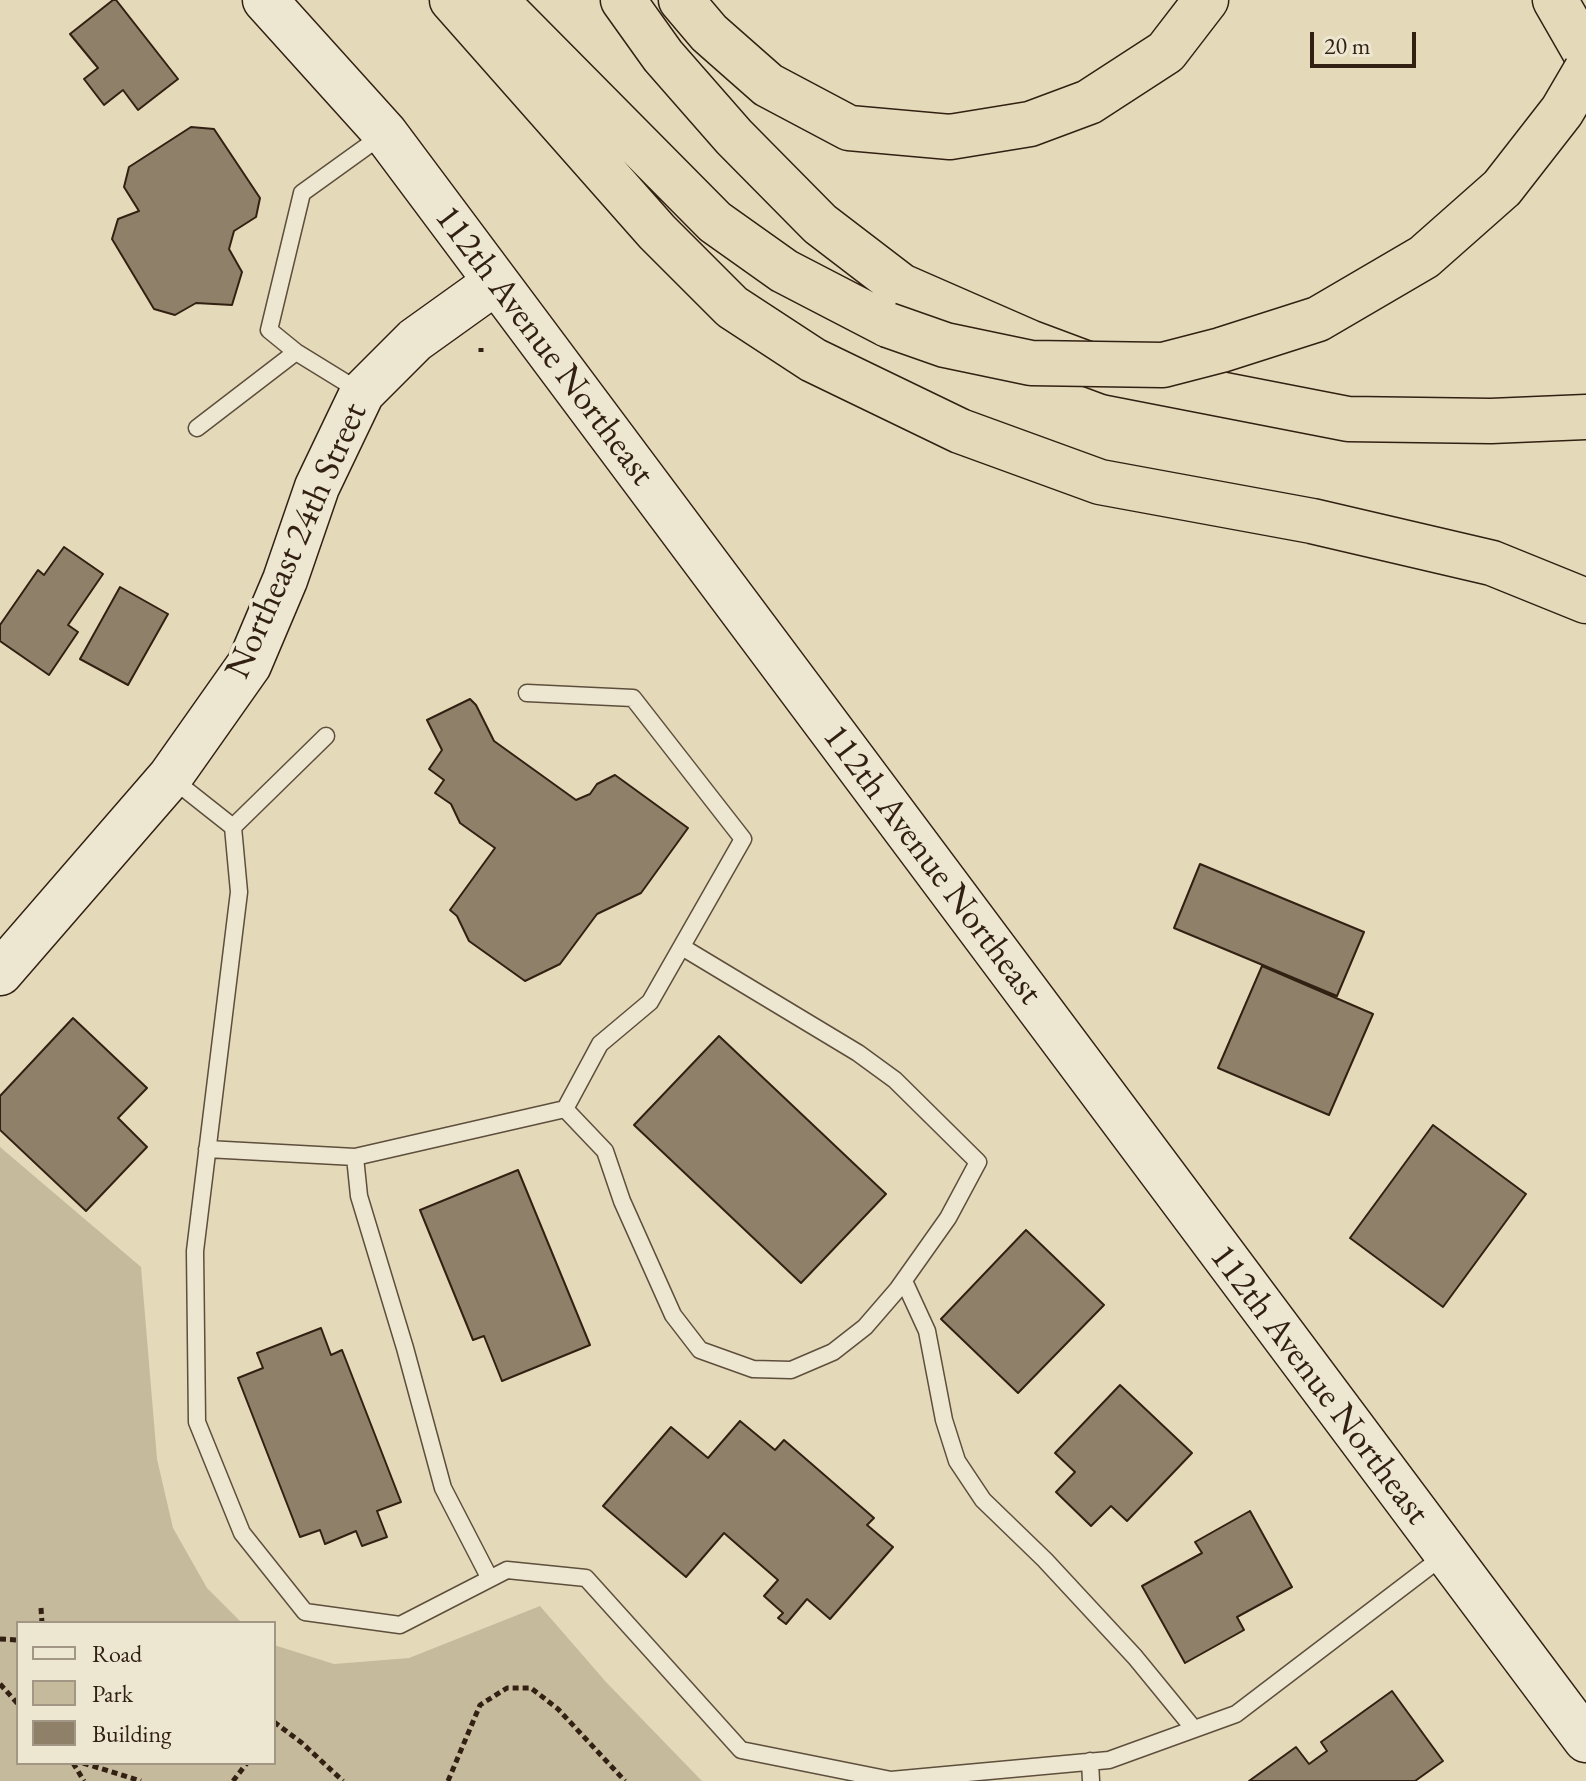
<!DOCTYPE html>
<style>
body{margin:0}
#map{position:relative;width:1586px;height:1781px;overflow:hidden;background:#e4daba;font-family:"EB Garamond",serif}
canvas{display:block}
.legend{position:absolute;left:16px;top:1621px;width:260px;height:144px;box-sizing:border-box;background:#ede7d2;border:2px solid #a29785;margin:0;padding:10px 14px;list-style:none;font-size:24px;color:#322012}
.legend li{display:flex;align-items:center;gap:16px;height:40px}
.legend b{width:40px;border:2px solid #a29785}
.scale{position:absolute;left:1310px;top:32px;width:106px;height:36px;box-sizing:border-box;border:4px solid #322012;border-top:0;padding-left:10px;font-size:24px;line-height:28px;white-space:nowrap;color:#322012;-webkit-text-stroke:6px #ede7d2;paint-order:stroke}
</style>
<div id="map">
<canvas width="1586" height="1781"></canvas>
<ul class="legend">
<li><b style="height:10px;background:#ede7d2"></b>Road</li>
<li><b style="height:22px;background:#c6ba9d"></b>Park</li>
<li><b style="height:22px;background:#8f8169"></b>Building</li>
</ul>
<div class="scale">20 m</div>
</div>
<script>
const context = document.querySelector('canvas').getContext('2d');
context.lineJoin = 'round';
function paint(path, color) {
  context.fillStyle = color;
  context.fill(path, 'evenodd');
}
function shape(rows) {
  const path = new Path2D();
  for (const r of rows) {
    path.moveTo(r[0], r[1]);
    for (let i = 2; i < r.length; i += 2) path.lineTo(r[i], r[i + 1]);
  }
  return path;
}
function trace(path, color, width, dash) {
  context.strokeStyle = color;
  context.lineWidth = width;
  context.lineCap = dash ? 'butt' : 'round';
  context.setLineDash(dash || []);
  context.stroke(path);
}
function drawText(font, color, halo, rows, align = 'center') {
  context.font = font + ' "EB Garamond",serif';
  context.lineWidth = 7;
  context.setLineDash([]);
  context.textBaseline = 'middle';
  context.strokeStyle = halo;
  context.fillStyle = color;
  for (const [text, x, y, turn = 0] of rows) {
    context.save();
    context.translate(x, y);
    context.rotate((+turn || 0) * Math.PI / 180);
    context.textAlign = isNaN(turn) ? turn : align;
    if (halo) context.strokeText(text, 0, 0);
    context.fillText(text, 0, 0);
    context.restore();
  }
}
paint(shape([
 [0,1147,141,1267,157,1459,173,1528,207,1588,242,1623,18,1623,18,1763,274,1763,274,1645,334,1664,409,1658,540,1606,606,1682,702,1781,0,1781]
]), '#c6ba9d');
const building = shape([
 [113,0,116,0,178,79,138,110,123,90,104,105,84,79,98,68,70,34,113,0],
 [191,127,214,129,260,198,256,217,234,231,229,249,242,272,232,305,196,303,175,315,154,309,112,239,118,219,139,211,124,187,129,167,191,127],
 [64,547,103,574,68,625,78,632,49,675,0,641,0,625,38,570,44,575,64,547],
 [120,587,168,614,128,685,80,659,120,587],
 [470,699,476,705,494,741,576,800,590,794,597,784,615,775,688,828,641,893,597,914,560,964,525,981,469,941,457,916,450,910,495,848,460,823,451,804,435,793,444,780,429,769,442,750,427,720,470,699],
 [1200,864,1364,932,1337,996,1174,928,1200,864],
 [1262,966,1373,1014,1329,1115,1218,1068,1262,966],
 [73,1018,147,1088,118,1118,147,1147,86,1211,0,1130,0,1096,73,1018],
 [719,1036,886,1194,801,1283,634,1125,719,1036],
 [1433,1125,1526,1194,1443,1307,1350,1238,1433,1125],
 [518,1170,590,1345,502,1381,484,1336,473,1340,420,1210,518,1170],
 [1026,1230,1104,1305,1018,1393,941,1319,1026,1230],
 [321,1328,331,1355,342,1350,401,1502,377,1511,387,1537,362,1546,356,1531,325,1544,320,1530,300,1537,238,1378,263,1368,257,1353,321,1328],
 [1120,1385,1192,1453,1127,1521,1111,1506,1091,1526,1056,1492,1075,1472,1055,1453,1120,1385],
 [740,1421,775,1450,784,1440,874,1518,867,1525,893,1547,830,1619,807,1599,786,1624,778,1618,783,1613,764,1596,778,1580,724,1533,686,1577,603,1506,671,1427,708,1458,740,1421],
 [1250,1511,1292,1587,1237,1617,1244,1630,1185,1663,1142,1586,1202,1553,1195,1542,1250,1511],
 [1392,1691,1443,1761,1415,1781,1249,1781,1296,1747,1309,1764,1327,1751,1321,1742,1392,1691]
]);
paint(building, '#8f8169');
trace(building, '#322012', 2);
const service = shape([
 [361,392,296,352,269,330,302,193,384,134],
 [197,428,296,352],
 [171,778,233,827,239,892,195,1251,197,1422,242,1533,305,1612,400,1625,507,1570,586,1578,741,1750,891,1780,1109,1760,1236,1714,1446,1554],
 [233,827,326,736],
 [565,1109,605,1151,622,1201,673,1315,700,1350,753,1369,791,1370,833,1352,865,1327,897,1290,948,1218,978,1162,895,1080,858,1053,682,947],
 [207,1149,355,1157,565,1109,600,1044,650,1002,743,839,633,698,527,693],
 [355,1157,359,1196,405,1348,443,1488,489,1577],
 [904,1281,927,1331,944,1420,957,1461,983,1500,1045,1560,1135,1657,1194,1729],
 [1090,1761,1091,1781]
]);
const secondary = shape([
 [265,0,385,133,1586,1740],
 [0,973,170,777,249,665,285,580,317,487,362,393,415,340,496,282]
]);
const motorway = shape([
 [452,0,657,232,732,307,813,360,960,431,1100,482,1312,521,1492,563,1586,601],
 [495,0,715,222,784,271,888,325],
 [623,0,663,56,734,137,820,224,901,286,1029,342,1112,373,1348,419,1491,421,1586,417],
 [681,0,709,33,768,85,849,128,950,137,1030,124,1089,102,1166,52,1206,0],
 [1555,0,1586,54]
]);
trace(service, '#5e4e3c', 19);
trace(secondary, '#322012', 47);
trace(motorway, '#322012', 47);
trace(shape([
 [481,352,481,348],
 [41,1608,42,1623],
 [0,1639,18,1640],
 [0,1684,18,1704],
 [274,1722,302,1743,343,1781],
 [73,1763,84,1781],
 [83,1763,141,1781],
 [233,1781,247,1763],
 [448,1781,480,1705,507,1688,531,1688,558,1709,625,1781]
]), '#322012', 5, [6, 4]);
trace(service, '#ede7d2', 16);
trace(secondary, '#ede7d2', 44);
trace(motorway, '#e4daba', 44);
const motorwayBridge = shape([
 [888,325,945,345,1031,363,1163,365,1221,350,1318,319,1424,257,1502,188,1562,111,1586,70]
]);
trace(motorwayBridge, '#322012', 47, []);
trace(motorwayBridge, '#e4daba', 44);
drawText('36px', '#322012', '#ede7d2', [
 ["112th Avenue Northeast",544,346,53],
 ["Northeast 24th Street",297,541,-66],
 ["112th Avenue Northeast",932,865,53],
 ["112th Avenue Northeast",1319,1385,53]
]);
</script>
